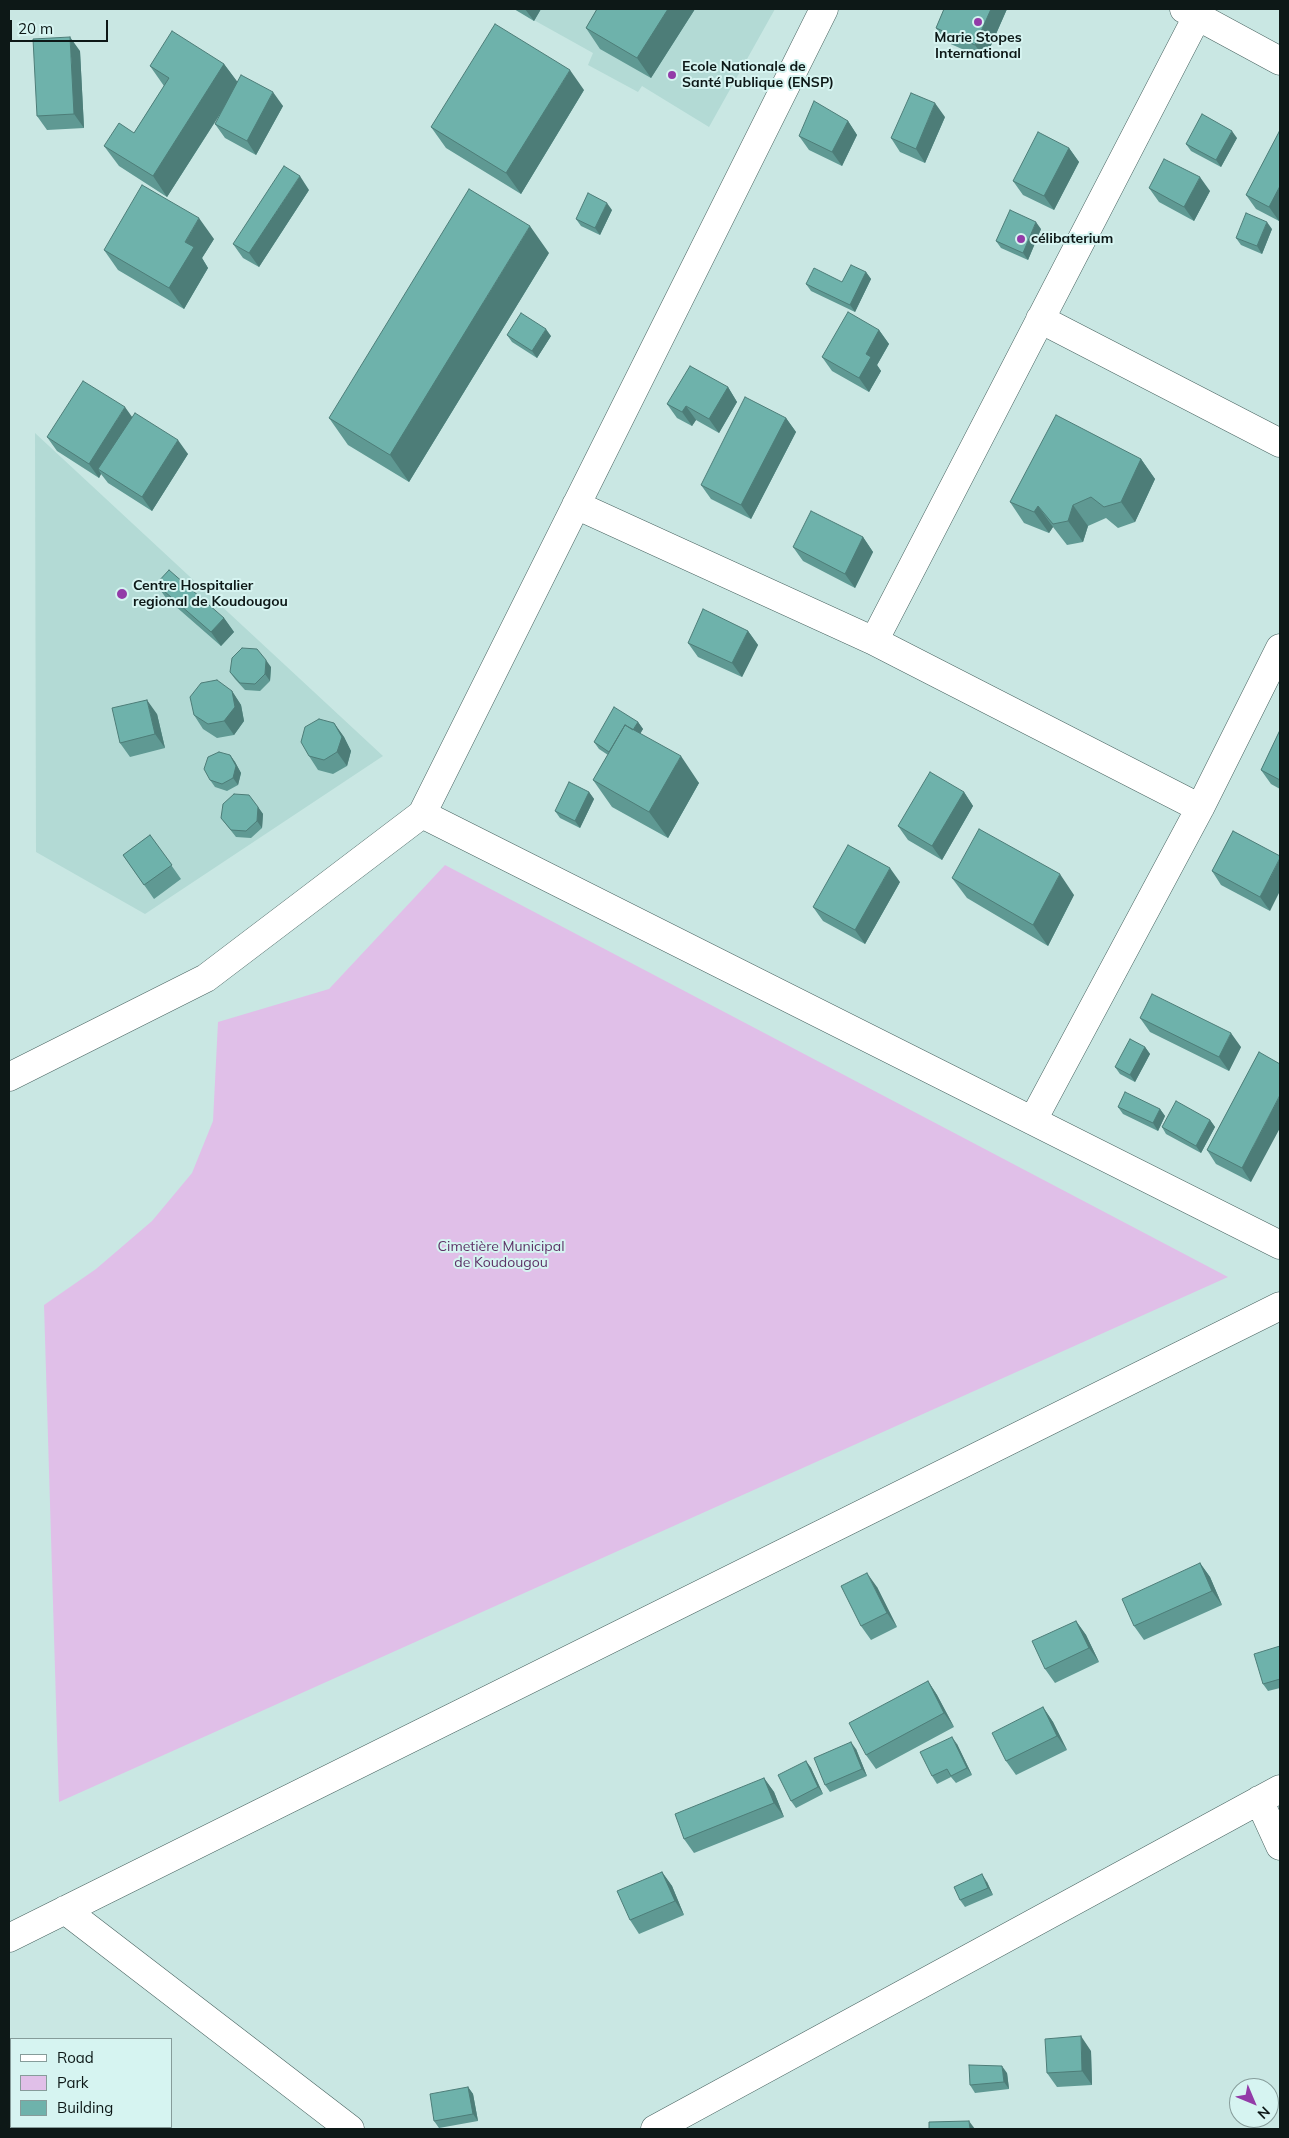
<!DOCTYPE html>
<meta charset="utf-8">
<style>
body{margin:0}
#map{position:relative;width:1289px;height:2138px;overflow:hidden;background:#c9e7e3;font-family:Mulish,sans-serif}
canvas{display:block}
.frame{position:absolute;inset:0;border:10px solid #0d1817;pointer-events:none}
.legend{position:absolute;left:10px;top:2038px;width:162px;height:90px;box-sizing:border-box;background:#d6f4f1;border:1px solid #869c9a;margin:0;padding:6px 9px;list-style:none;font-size:15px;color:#0d1817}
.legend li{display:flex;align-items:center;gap:10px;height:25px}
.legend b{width:25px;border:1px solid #869c9a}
.north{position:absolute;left:1229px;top:2078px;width:50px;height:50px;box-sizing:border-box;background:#d6f4f1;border:1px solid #869c9a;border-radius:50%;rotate:135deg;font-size:14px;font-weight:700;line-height:20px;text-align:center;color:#0d1817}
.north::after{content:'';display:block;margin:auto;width:18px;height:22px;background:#933ba8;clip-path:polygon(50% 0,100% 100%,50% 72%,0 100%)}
.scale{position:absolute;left:10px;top:20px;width:98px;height:22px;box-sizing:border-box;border:2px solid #0d1817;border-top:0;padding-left:6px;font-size:15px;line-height:18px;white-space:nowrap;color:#0d1817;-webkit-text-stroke:4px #d6f4f1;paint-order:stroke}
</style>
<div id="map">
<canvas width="1289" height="2138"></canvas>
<div class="frame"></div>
<ul class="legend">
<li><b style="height:6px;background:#fff"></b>Road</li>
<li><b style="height:14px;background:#e0bfe8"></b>Park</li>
<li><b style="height:14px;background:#6eb2ab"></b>Building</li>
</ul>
<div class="north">N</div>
<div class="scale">20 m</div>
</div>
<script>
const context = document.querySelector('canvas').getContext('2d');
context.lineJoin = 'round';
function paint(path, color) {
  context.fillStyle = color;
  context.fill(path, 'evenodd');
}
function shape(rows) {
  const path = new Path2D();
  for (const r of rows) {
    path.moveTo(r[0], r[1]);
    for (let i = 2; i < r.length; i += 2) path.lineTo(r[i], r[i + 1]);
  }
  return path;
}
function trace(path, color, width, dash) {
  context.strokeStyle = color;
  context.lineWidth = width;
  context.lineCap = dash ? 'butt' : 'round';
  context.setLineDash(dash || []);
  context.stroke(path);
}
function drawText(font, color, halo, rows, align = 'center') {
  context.font = font + ' Mulish,sans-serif';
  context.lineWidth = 4;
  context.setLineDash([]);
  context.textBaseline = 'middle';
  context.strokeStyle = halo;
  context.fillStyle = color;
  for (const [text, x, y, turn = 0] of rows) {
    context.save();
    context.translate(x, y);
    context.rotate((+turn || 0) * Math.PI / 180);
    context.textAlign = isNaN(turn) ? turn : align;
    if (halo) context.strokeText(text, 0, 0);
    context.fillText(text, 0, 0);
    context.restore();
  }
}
paint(shape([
 [514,9,775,9,709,127,642,86,638,92,588,65,593,53],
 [35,433,383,756,145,914,36,852]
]), '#b3dad5');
paint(shape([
 [445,865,1228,1277,59,1802,44,1305,96,1269,152,1221,192,1173,213,1121,218,1022,329,989]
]), '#e0bfe8');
const minor = shape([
 [1184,9,1280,61],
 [1040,319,1280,443],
 [576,505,874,641,1200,808],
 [874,641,1201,9],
 [422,814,1280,1245],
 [9,1077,206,978,422,814,824,9],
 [1033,1120,1200,808,1280,648],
 [1259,1800,1280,1846],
 [65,1910,350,2129],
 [9,1938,1280,1306],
 [655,2129,1280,1789]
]);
trace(minor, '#486360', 29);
trace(minor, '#fff', 28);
paint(shape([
 [514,9,541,9,534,21],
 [597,9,695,9,651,78,600,49,586,28],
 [944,9,1007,9,985,59,946,42,936,28],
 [80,51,84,128,47,130,37,116],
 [224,64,238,83,283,106,256,155,225,138,215,124,226,105,167,197,119,166,104,146,134,133,164,86,150,66],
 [584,90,521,194,446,148,431,127],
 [945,117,925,163,900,152,891,138],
 [848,121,857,135,842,166,809,150,799,136],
 [1279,132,1279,221,1256,209,1246,195],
 [1237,138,1221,167,1191,151,1186,144],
 [1069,148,1079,162,1054,210,1023,195,1013,181],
 [1149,188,1210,191,1194,221,1159,202],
 [309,190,259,267,243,258,233,244],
 [612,210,600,235,581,226,576,219],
 [1041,229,1028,260,1001,248,996,241],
 [1272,229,1262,254,1241,245,1236,238],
 [214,239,202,258,208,268,184,309,118,270,104,250],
 [549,253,409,482,348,445,329,418],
 [866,272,871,279,855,312,811,291,806,284,842,282],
 [879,330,889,344,877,365,881,371,869,392,832,371,822,357],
 [507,335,551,336,537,358,512,342],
 [728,387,737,402,719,433,696,420,692,426,677,418,667,404],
 [132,417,188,454,152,511,108,483,101,474,99,478,57,451,47,437],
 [786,418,796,432,751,519,711,499,701,485],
 [1141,459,1155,479,1135,522,1118,528,1106,518,1088,526,1083,542,1067,545,1053,527,1049,533,1024,523,1010,502],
 [863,537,873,552,855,588,803,561,793,547],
 [156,584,224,618,234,632,221,646,166,598],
 [748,631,758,645,742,677,698,657,688,643],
 [271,667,270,681,260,691,245,690,235,679,230,672],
 [232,691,241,705,244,721,234,735,217,738,203,729,194,715],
 [157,714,165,748,130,757,120,743],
 [638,722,643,729,640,733,699,783,668,838,612,807,593,780,608,755,599,749,594,742],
 [334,723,344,737,351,751,347,766,333,774,318,770,309,756],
 [1280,730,1280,789,1271,784,1261,770],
 [230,755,235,762,241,773,238,785,227,791,215,787,210,780],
 [589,792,594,799,580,828,560,818,555,811],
 [964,792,973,806,942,860,908,840,898,826],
 [258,807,263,814,262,828,251,838,236,837,221,818],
 [1233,831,1270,911,1221,885,1212,871],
 [150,835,181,879,154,899,123,855],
 [952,878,1074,895,1048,946,967,898],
 [900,882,865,944,823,921,813,907],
 [1140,1018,1241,1047,1229,1071,1150,1032],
 [1145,1047,1150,1054,1135,1082,1120,1074,1115,1067],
 [1259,1052,1251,1182,1216,1164,1207,1150],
 [1118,1107,1160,1109,1165,1116,1158,1131,1123,1114],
 [1210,1120,1215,1127,1201,1153,1166,1134,1162,1127],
 [1200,1563,1210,1577,1222,1605,1144,1640,1134,1626],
 [877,1587,897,1627,871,1640,861,1626],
 [1076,1621,1086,1635,1099,1662,1055,1683,1045,1669],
 [1280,1646,1280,1688,1268,1691,1263,1684],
 [928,1681,937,1695,954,1727,876,1769,866,1755],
 [1043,1707,1053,1722,1067,1750,1016,1775,1006,1761],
 [957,1744,972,1775,956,1783,951,1777,937,1784,932,1776],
 [856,1749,867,1776,830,1792,825,1785],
 [806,1761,811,1768,823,1794,796,1808,791,1801],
 [764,1778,774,1792,784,1817,694,1853,684,1839],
 [662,1872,672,1886,684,1915,639,1934,630,1920],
 [987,1882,993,1895,965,1907,960,1900],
 [1091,2051,1092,2085,1057,2087,1047,2073],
 [1007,2073,1009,2089,975,2093,970,2085],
 [468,2087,473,2094,478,2121,439,2128,434,2121]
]), '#5f9993');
paint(shape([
 [525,9,541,9,534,21],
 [668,9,695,9,651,78,637,58],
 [991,9,1007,9,985,59,975,45],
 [70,37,80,51,84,128,74,114],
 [224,64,239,84,167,197,153,176],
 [570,70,584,90,521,194,506,173],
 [273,92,283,106,256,155,247,141],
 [935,103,945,117,925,163,916,149],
 [848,121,857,135,842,166,832,152],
 [1232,131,1237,138,1221,167,1216,160],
 [1069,148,1079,162,1054,210,1044,196],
 [300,176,309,190,259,267,249,253],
 [1200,177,1210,191,1194,221,1184,207],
 [1280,186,1280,218,1279,221,1269,207],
 [607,203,612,210,600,235,595,228],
 [199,218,214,239,202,258,208,268,184,309,169,288,185,242],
 [1036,222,1041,229,1028,260,1023,253],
 [1267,222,1272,229,1262,254,1257,246],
 [530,226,549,253,409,482,390,455],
 [866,272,871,279,855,312,850,305],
 [546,329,551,336,537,358,532,351],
 [879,330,889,344,877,365,881,371,869,392,859,378,866,354],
 [728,387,737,402,719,433,709,419],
 [686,406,696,420,692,426,682,412],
 [125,407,135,421,98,469,101,474,99,478,89,464],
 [786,418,796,432,751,519,741,505],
 [178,440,188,454,152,511,142,497],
 [1141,459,1155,479,1135,522,1121,502],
 [1073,505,1088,526,1083,542,1068,521],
 [1038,506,1053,527,1049,533,1034,512],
 [863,537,873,552,855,588,845,574],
 [224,618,234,632,221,646,211,632],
 [748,631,758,645,742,677,732,663],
 [266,660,271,667,270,681,265,674],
 [232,691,241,705,244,721,234,735,224,721],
 [147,700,157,714,165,748,155,734],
 [638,722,643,729,623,764,618,756],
 [334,723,344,737,351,751,347,766,337,752],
 [230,755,235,762,241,773,238,785,233,778],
 [681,756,699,783,668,838,649,812],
 [589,792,594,799,580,828,575,821],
 [964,792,973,806,942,860,932,846],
 [258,807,263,814,262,828,257,821],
 [1280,858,1280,891,1270,911,1260,897],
 [890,868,900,882,865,944,855,930],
 [1060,874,1074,895,1048,946,1033,925],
 [1231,1033,1241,1047,1229,1071,1219,1057],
 [1145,1047,1150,1054,1135,1082,1130,1075],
 [1280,1095,1280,1128,1251,1182,1242,1168],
 [1160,1109,1165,1116,1158,1131,1153,1123],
 [1210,1120,1215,1127,1201,1153,1196,1146],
 [1200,1563,1210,1577,1222,1605,1212,1591],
 [867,1573,877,1587,897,1627,887,1613],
 [1076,1621,1086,1635,1099,1662,1089,1648],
 [928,1681,937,1695,954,1727,944,1713],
 [1043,1707,1053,1722,1067,1750,1057,1736],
 [952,1737,957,1744,972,1775,967,1768],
 [851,1742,856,1749,867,1776,862,1769],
 [806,1761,811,1768,823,1794,818,1787],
 [764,1778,774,1792,784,1817,774,1803],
 [662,1872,672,1886,684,1915,675,1901],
 [982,1874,987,1882,993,1895,988,1888],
 [1081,2036,1091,2051,1092,2085,1082,2071],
 [1002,2066,1007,2073,1009,2089,1004,2082],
 [468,2087,473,2094,478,2121,473,2114],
 [969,2121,975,2129,970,2129]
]), '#4d7d78');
const building = shape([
 [597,9,668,9,637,58,586,28,597,9],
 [944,9,991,9,975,45,936,28,944,9],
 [495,24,570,70,506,173,431,127,495,24],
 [172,31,224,64,153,176,104,146,119,123,134,133,169,78,150,66,172,31],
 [70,37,74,114,37,116,33,39,70,37],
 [241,75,273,92,247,141,215,124,241,75],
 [911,93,935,103,916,149,891,138,911,93],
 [814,101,848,121,832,152,799,136,814,101],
 [1202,114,1232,131,1216,160,1186,144,1202,114],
 [1038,132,1069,148,1044,196,1013,181,1038,132],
 [1279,132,1280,133,1280,186,1269,207,1246,195,1279,132],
 [1164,159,1200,177,1184,207,1149,188,1164,159],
 [284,166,300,176,249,253,233,244,284,166],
 [142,185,199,218,185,242,194,247,169,288,104,250,142,185],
 [469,189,530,226,390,455,329,418,469,189],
 [588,193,607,203,595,228,576,219,588,193],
 [1010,210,1036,222,1023,253,996,241,1010,210],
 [1246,213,1267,222,1257,246,1236,238,1246,213],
 [851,265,866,272,850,305,806,284,814,268,842,282,851,265],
 [848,312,879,330,866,354,871,357,859,378,822,357,848,312],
 [521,313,546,329,532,351,507,335,521,313],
 [690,366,728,387,709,419,686,406,682,412,667,404,690,366],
 [83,381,125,407,89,464,47,437,83,381],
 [745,397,786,418,741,505,701,485,745,397],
 [135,413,178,440,142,497,98,469,135,413],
 [1056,415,1141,459,1121,502,1104,507,1091,497,1073,505,1068,521,1053,524,1038,506,1034,512,1010,502,1056,415],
 [811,511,863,537,845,574,793,547,811,511],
 [169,570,224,618,211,632,156,584,169,570],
 [703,609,748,631,732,663,688,643,703,609],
 [242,648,257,649,266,660,265,674,255,684,240,683,230,672,232,658,242,648],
 [217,680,232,691,235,707,224,721,208,724,194,715,190,697,201,683,217,680],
 [147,700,155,734,120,743,112,708,147,700],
 [614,707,638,722,633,730,625,725,609,752,594,742,614,707],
 [319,719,334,723,342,737,337,752,324,760,309,756,301,742,305,727,319,719],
 [625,725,681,756,649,812,593,780,625,725],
 [1280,730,1280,780,1261,770,1280,730],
 [219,752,230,755,236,766,233,778,222,784,210,780,204,769,208,757,219,752],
 [930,772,964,792,932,846,898,826,930,772],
 [569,782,589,792,575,821,555,811,569,782],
 [234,794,249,795,258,807,257,821,246,831,231,830,221,818,223,804,234,794],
 [979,829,1060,874,1033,925,952,878,979,829],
 [1233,831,1280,856,1280,858,1260,897,1212,871,1233,831],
 [150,835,172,865,144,885,123,855,150,835],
 [848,845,890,868,855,930,813,907,848,845],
 [1152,994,1231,1033,1219,1057,1140,1018,1152,994],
 [1130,1039,1145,1047,1130,1075,1115,1067,1130,1039],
 [1259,1052,1280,1064,1280,1095,1242,1168,1207,1150,1259,1052],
 [1125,1092,1160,1109,1153,1123,1118,1107,1125,1092],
 [1176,1101,1210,1120,1196,1146,1162,1127,1176,1101],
 [1200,1563,1212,1591,1134,1626,1122,1599,1200,1563],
 [867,1573,887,1613,861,1626,841,1586,867,1573],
 [1076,1621,1089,1648,1045,1669,1032,1641,1076,1621],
 [1280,1646,1280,1679,1263,1684,1254,1654,1280,1646],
 [928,1681,944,1713,866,1755,849,1723,928,1681],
 [1043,1707,1057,1736,1006,1761,992,1733,1043,1707],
 [952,1737,967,1768,951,1776,947,1769,932,1776,920,1752,952,1737],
 [851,1742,862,1769,825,1785,814,1758,851,1742],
 [806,1761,818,1787,791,1801,778,1775,806,1761],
 [764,1778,774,1803,684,1839,675,1814,764,1778],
 [662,1872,675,1901,630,1920,617,1891,662,1872],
 [982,1874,988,1888,960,1900,954,1887,982,1874],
 [1081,2036,1082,2071,1047,2073,1045,2039,1081,2036],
 [969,2065,1002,2066,1004,2082,970,2085,969,2065],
 [468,2087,473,2114,434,2121,430,2094,468,2087],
 [969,2121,970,2129,929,2129,929,2122,969,2121]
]);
paint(building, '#6eb2ab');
trace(building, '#4d7d78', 1);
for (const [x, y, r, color] of [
 [978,22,5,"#933ba8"],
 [672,75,5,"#933ba8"],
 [1021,239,5,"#933ba8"],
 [122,594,6,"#933ba8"]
]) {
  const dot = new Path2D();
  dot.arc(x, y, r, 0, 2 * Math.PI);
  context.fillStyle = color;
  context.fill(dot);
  trace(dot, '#d6f4f1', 2);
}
drawText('bold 14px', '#0d1817', '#d6f4f1', [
 ["Marie Stopes",978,38,"center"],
 ["International",978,54,"center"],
 ["Ecole Nationale de",682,67],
 ["Santé Publique (ENSP)",682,83],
 ["célibaterium",1031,239],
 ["Centre Hospitalier",133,586],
 ["regional de Koudougou",133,602]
], 'left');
drawText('14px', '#5c3166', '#d6f4f1', [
 ["Cimetière Municipal",501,1247],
 ["de Koudougou",501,1263]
]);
</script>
